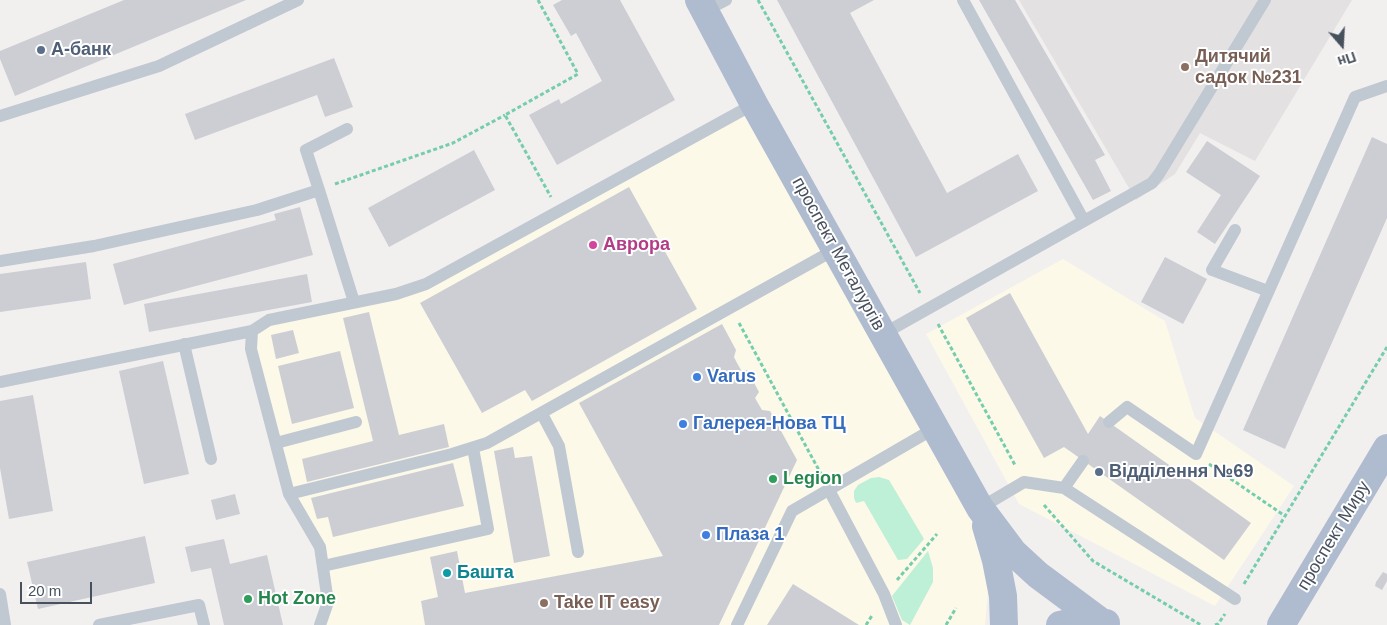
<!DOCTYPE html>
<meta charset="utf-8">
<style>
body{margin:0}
#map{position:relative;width:1387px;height:625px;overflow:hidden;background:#f2efef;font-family:Helvetica,sans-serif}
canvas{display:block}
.north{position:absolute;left:1317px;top:20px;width:50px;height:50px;-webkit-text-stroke:4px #fff;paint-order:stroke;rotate:161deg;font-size:14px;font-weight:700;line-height:20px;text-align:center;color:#47505d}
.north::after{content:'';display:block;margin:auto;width:18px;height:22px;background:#47505d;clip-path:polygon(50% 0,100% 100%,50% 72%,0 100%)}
.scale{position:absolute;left:20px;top:582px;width:72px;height:22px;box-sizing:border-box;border:2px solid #47505d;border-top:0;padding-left:6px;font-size:15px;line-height:18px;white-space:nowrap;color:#47505d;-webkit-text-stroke:4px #fff;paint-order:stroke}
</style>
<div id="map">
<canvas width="1387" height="625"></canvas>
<div class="north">Пн</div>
<div class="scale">20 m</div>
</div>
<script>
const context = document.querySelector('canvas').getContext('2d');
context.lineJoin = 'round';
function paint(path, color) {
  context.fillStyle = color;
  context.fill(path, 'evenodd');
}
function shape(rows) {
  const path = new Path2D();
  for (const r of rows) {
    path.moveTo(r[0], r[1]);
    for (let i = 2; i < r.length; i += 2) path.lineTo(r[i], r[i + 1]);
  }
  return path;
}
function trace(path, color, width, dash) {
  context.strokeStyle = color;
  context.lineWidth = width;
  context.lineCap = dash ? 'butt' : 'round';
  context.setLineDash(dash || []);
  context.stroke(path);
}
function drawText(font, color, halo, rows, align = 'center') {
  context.font = font + ' Helvetica,sans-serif';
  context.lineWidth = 4;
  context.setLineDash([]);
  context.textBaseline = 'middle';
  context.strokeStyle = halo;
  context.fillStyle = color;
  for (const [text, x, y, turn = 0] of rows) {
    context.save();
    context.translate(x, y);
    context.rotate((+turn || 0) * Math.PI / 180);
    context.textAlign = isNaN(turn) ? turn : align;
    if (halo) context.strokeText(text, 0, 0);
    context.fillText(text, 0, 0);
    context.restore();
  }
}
paint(shape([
 [754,104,953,460,972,522,988,590,985,625,320,625,328,602,320,547,289,494,251,349,259,325,396,294],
 [1063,259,1165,321,1195,418,1294,486,1215,606,1019,504,926,334]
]), '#fcf9e9');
paint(shape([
 [1019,0,1352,0,1255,161,1200,133,1175,174,1136,200]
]), '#e3e1e1');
paint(shape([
 [879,477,889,480,924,539,907,559,898,560,864,501,856,503,854,498,854,491,858,485,871,478],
 [928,551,933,568,933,582,910,625,902,620,892,596]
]), '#beefd7');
paint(shape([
 [124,0,246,0,15,96,0,59,0,51],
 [562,0,620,0,675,100,557,165,529,115,559,99,561,104,602,81,576,33,571,36,553,5],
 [777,0,874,0,850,13,947,193,1018,154,1038,191,916,257],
 [979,0,1015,0,1105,155,1095,160,1111,191,1093,200],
 [334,58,353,107,325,117,317,95,195,140,185,114],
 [1372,137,1387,144,1387,218,1285,449,1243,430],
 [1207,141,1260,176,1215,244,1197,232,1221,195,1186,172],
 [474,150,495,190,389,247,368,208],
 [629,187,697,309,532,401,525,390,482,413,420,303],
 [300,207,313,255,124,305,113,264,276,220,274,214],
 [1165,257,1207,279,1183,324,1141,302],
 [86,262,91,299,0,312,0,274],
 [307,274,312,302,149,332,144,304],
 [1010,293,1088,434,1100,416,1251,523,1224,560,1064,447,1044,458,966,318],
 [369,312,399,435,444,424,449,447,307,482,302,459,373,441,343,318],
 [722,324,736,350,734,357,737,363,741,370,747,370,759,392,755,398,762,410,770,411,797,460,719,625,425,625,421,601,438,597,430,557,457,551,465,593,663,556,579,403],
 [293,330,299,353,276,359,271,335],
 [340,351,354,408,292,424,278,366],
 [163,361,189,474,144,484,119,371],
 [33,395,53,511,9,519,0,468,0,401],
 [513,447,515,458,532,456,550,556,514,563,494,451],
 [453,463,464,506,333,537,328,517,317,519,311,498],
 [235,494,240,514,216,520,211,500],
 [145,536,155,583,38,609,27,562],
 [224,539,230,564,267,555,283,625,224,625,211,568,191,572,185,547],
 [1383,572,1387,574,1387,581,1382,590,1375,586,1376,582],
 [793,584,859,625,767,625]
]), '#ccced4');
trace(shape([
 [538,0,578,74,505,115,551,197],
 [758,0,920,293],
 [335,184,453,143,505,115],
 [739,323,821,474],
 [938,324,1015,465],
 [1209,464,1285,516],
 [1044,505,1093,561,1201,625],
 [897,580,937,534],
 [1244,584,1387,347],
 [866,625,873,614],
 [946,625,956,608],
 [1215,625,1218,624,1225,614]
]), '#76cdad', 3, [4, 2.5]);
trace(shape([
 [705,11,726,0],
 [0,116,159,66,298,0],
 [319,190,306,150,347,129],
 [1084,221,1152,183,1159,174,1265,0],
 [1235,230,1212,270,1268,291],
 [0,261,94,246,257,210,319,190,354,302],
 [883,334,1084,221,963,0],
 [184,344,211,459],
 [0,382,252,331],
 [542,414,559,446,578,552],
 [1109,422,1127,407,1196,454,1355,97,1387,86],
 [276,443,356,422],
 [1064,488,1083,461],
 [829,490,884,594,896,625],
 [289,494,452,454,487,443,836,249],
 [980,508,1024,482,1064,488,1235,599],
 [323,566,488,529,473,448],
 [0,594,5,625],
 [99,625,199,605,204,625],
 [320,625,328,602,320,547,289,494,251,349,252,331,269,320,396,294,426,284,754,104],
 [737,625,792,511,935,428]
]), '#c0c8d1', 12);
trace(shape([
 [699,0,754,104,980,508,1013,552,1038,575,1100,621],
 [986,526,996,560,1003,596,1004,625],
 [1060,625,1078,621,1106,623],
 [1281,625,1387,448]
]), '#afbbce', 28);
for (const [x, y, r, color] of [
 [41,50,5,"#5c6f8a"],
 [1185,67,5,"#8d6e63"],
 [593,245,5,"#d1479c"],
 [697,377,5,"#3f7fe0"],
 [683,424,5,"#3f7fe0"],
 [1099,472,5,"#5c6f8a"],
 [773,479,5,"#2e9e5b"],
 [706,535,5,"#3f7fe0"],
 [447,573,5,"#0f9aa8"],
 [248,599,5,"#2e9e5b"],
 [544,603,5,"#8d6e63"]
]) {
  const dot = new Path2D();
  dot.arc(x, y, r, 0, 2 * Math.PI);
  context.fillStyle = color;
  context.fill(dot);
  trace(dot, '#fff', 2);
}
drawText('bold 18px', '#4e5e75', '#fff', [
 ["А-банк",51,50],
 ["Відділення №69",1109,472]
], 'left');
drawText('bold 18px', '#785e54', '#fff', [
 ["Дитячий",1195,57],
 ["садок №231",1195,78],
 ["Take IT easy",554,603]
], 'left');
drawText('bold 18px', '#b23c85', '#fff', [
 ["Аврора",603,245]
], 'left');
drawText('18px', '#47505d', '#fff', [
 ["проспект Металургів",838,254,61],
 ["проспект Миру",1334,536,-59]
]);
drawText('bold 18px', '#366cbe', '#fff', [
 ["Varus",707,377],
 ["Галерея-Нова ТЦ",693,424],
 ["Плаза 1",716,535]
], 'left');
drawText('bold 18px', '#27864d', '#fff', [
 ["Legion",783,479],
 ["Hot Zone",258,599]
], 'left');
drawText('bold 18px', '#0d838f', '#fff', [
 ["Башта",457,573]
], 'left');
</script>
